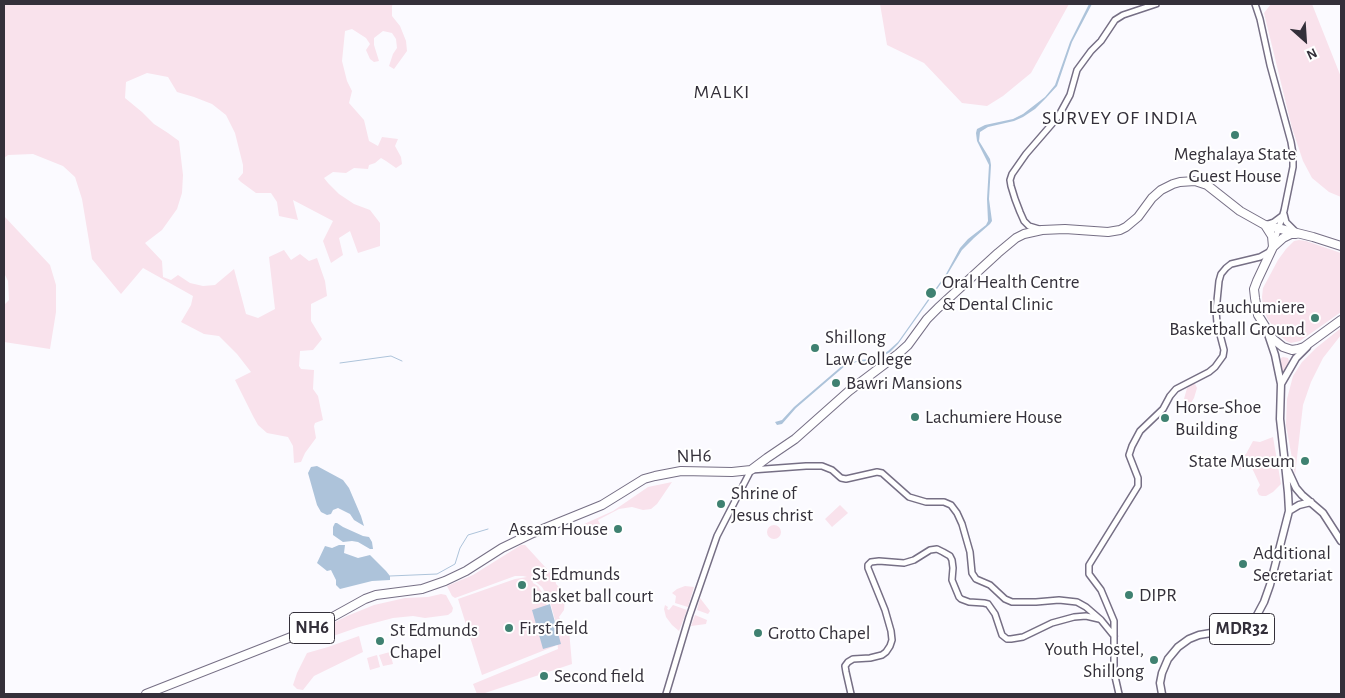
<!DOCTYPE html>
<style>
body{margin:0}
#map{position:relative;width:1345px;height:698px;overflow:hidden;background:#fbfaff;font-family:"Alegreya Sans",sans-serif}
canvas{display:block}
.frame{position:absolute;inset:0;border:5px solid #34303a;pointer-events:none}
.north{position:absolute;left:1280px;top:15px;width:50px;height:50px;-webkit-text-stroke:4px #fff;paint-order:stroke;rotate:154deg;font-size:14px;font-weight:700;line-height:20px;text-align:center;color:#34303a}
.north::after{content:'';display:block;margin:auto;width:18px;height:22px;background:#34303a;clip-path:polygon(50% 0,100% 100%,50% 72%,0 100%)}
</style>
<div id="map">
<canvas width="1345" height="698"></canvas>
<div class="frame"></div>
<div class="north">N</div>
</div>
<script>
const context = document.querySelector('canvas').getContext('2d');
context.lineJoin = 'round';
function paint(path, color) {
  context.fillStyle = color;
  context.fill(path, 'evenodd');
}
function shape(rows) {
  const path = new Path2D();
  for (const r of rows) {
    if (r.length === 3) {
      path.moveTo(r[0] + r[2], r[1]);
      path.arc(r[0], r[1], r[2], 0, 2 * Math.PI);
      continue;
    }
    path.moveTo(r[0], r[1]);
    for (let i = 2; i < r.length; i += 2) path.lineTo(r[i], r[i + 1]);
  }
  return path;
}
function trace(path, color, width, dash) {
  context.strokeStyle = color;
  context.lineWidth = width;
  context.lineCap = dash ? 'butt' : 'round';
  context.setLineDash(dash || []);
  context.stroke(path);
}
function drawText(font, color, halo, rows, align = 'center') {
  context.font = font + ' "Alegreya Sans",sans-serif';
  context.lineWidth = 4;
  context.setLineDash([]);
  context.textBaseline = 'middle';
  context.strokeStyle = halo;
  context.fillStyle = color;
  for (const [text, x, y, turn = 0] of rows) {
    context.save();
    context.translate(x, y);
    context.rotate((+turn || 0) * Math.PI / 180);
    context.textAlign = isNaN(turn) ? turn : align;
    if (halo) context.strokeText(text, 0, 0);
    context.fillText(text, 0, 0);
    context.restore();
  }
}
paint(shape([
 [4,4,393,4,392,6,392,16,400,26,406,41,407,51,394,69,389,66,393,54,397,48,396,39,392,33,383,31,374,38,374,45,379,61,374,62,370,59,366,50,370,44,366,38,352,29,345,31,342,61,347,81,352,91,349,103,364,120,369,141,378,146,382,137,398,139,395,146,401,157,402,164,396,168,386,161,381,158,375,163,369,165,368,169,354,168,346,173,333,172,324,178,328,183,339,194,354,204,370,210,380,223,380,246,358,253,350,231,339,238,343,255,331,263,323,241,333,221,293,200,298,220,279,216,277,202,271,193,256,193,241,182,238,179,243,173,243,165,235,133,226,115,212,104,194,97,177,92,168,77,147,73,126,82,125,98,142,112,154,124,168,133,179,141,183,175,182,193,177,209,162,230,145,243,162,261,163,277,171,280,178,275,190,283,203,286,215,285,234,269,246,314,258,318,275,309,269,257,284,250,291,260,300,254,309,261,317,258,325,281,327,296,311,304,311,321,322,339,313,350,300,351,299,366,301,369,314,370,313,389,318,396,323,420,315,423,314,426,316,438,305,453,301,462,294,463,293,446,288,437,267,433,258,425,253,416,235,380,251,372,237,354,219,336,204,334,181,322,191,305,193,296,143,268,121,294,92,259,82,199,75,177,63,166,33,154,8,155,4,158],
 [880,4,1069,4,1031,73,1003,96,987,106,962,103,924,63,887,45],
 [1271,4,1312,4,1341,77,1341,197,1329,192,1312,178,1303,161,1292,128,1264,13],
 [4,216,50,265,56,285,56,312,50,349,4,342,4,305,9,300,8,281,4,273],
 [1299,240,1306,241,1341,253,1341,312,1300,341,1291,343,1286,341,1278,333,1267,318,1263,307,1262,297,1263,288,1278,260,1286,249,1294,241],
 [1341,328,1341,335,1323,358,1311,382,1303,405,1295,475,1286,425,1287,399,1293,376,1302,362,1316,348],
 [1283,357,1288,358,1289,361,1286,371,1283,375,1281,374,1281,358],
 [1193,384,1195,384,1197,388,1194,398,1191,403,1184,401,1184,399,1187,388],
 [1273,437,1281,484,1273,492,1266,496,1262,496,1259,495,1257,490,1260,485,1251,466,1239,470,1240,457,1246,454,1253,441,1260,442],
 [672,482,657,504,651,509,643,510,632,507,619,509,598,520,600,524,597,526,583,530,573,529,613,511,648,487],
 [840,505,848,513,832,527,825,519],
 [774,532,7],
 [521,545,525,545,546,568,555,578,556,584,561,589,565,598,564,610,559,617,562,624,569,630,572,664,482,694,477,694,473,684,558,649,555,620,550,601,542,587,532,579,533,583,538,586,545,597,555,646,482,675,458,599,515,579,527,577,523,576,515,576,455,598,452,596,447,586,473,575],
 [685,586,694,587,688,607,675,603,676,596,672,593,677,589],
 [441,594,446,595,453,608,452,612,448,615,425,618,413,616,393,618,359,627,316,642,311,642,308,638,312,634,347,616,374,605,405,598,428,597],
 [700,598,710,611,708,614,697,610],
 [665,605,668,607,667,609,669,610,673,605,687,610,679,631,672,625,666,617,664,609],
 [695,615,707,620,706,624,691,626],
 [359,636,363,652,314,676,303,690,297,689,293,685,297,673,307,653,328,647],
 [390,652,393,664,383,666,379,655],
 [377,655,380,667,370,670,367,658]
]), '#f9e2ec');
paint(shape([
 [1089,4,1092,4,1072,42,1057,86,1046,98,1035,109,1023,117,1014,121,988,127,980,132,979,141,990,159,991,165,989,199,992,221,990,224,974,238,962,250,947,275,898,344,890,352,877,360,867,362,860,361,846,365,796,408,782,424,777,425,775,422,782,420,794,407,843,365,860,360,877,358,888,351,898,342,946,274,960,248,968,239,986,225,988,221,987,199,989,165,977,141,976,133,977,129,985,125,1013,119,1023,114,1045,97,1055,85,1070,42],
 [317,466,343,480,349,488,361,516,364,526,354,520,350,514,338,508,333,510,331,514,327,515,321,512,317,505,308,473,311,467],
 [335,523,337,523,343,527,363,536,369,537,372,542,373,549,370,549,358,542,352,541,343,542,333,535,333,527],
 [339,545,345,545,344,553,358,558,370,555,386,571,390,576,390,580,372,581,340,589,336,585,336,580,331,570,327,571,317,563,325,546,332,548],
 [550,604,561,644,543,649,532,610]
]), '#adc3da');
trace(shape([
 [340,363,391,356,402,361],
 [390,576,437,574,455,564,460,548,468,535,488,529]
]), '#adc3da', 1);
const minor = shape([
 [1255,4,1260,19,1270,65,1291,142,1293,154,1293,167,1284,211,1274,243],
 [1284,214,1286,222,1295,231],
 [1265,225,1274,222,1282,216],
 [1039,229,1029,226,1024,221,1020,212,1015,199,1011,186,1010,180,1012,174,1026,154,1058,117,1070,95,1077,70,1091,51,1101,41,1115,20,1123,15,1156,4],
 [666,694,689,617,717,536,751,470,806,466,822,466,832,470,841,478,846,479,877,472,882,473,909,497,926,502,944,502,951,505,957,513,962,524,970,552,972,573,976,579,990,585,1005,599,1012,602,1036,602,1059,600,1077,602,1086,607,1101,620,1114,636],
 [851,694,846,672,845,666,848,662,853,659,870,658,882,655,886,652,890,646,892,640,891,631,885,610,868,568,868,565,871,562,879,561,904,563,914,560,930,550,937,549,943,552,950,556,952,560,953,568,952,580,959,597,961,599,969,602,984,603,988,604,995,614,1002,635,1007,639,1011,639,1023,637,1052,623,1074,617,1086,616,1099,619],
 [1119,694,1114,672,1114,621,1101,590,1089,574,1089,565,1138,486,1138,478,1129,455,1132,446,1140,431,1163,409,1170,396,1176,389,1209,372,1215,367,1223,356,1224,350,1217,323,1216,311,1219,281,1221,274,1226,268,1231,264,1260,257,1269,252]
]);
const major = shape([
 [1268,334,1275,355,1281,384,1280,419,1285,464,1296,488,1302,495,1323,513,1341,541],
 [1281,384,1296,358,1307,347],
 [1289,511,1299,505,1311,502],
 [1162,694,1160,683,1162,673,1168,659,1178,647,1189,639,1199,635,1211,633,1229,633,1243,629,1256,617,1264,602,1270,585,1289,511,1288,493,1285,464]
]);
const highway = shape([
 [1265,225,1272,236,1273,247,1257,281,1254,289,1255,298,1258,315,1273,339,1283,347,1292,350,1298,349,1304,347,1341,320],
 [1273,247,1283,238,1291,234,1296,234],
 [146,694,309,630,365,599,376,595,422,589,445,581,466,571,502,548,533,533,602,505,644,479,655,476,681,471,732,472,751,470,767,458,795,439,849,391,898,354,908,345,927,319,938,308,998,253,1016,238,1024,234,1042,230,1065,229,1108,232,1120,230,1126,227,1138,217,1152,198,1161,190,1173,184,1180,182,1195,181,1207,185,1240,211,1265,225,1313,237,1341,246]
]);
trace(minor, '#766f85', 8);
trace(major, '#766f85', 9);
trace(highway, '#766f85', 10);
trace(minor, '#fff', 5);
trace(major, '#fff', 6);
trace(highway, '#fff', 8);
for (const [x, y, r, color] of [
 [1235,135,5,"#3f8171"],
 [931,293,6,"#3f8171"],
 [1315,318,5,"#3f8171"],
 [815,348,5,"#3f8171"],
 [836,383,5,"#3f8171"],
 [915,417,5,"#3f8171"],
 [1165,418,5,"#3f8171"],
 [1305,461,5,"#3f8171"],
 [721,504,5,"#3f8171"],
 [618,529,5,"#3f8171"],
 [1243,564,5,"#3f8171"],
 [522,585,5,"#3f8171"],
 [1129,595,5,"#3f8171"],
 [509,628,5,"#3f8171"],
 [758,633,5,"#3f8171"],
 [380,641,5,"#3f8171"],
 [1154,660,5,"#3f8171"],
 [544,676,5,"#3f8171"]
]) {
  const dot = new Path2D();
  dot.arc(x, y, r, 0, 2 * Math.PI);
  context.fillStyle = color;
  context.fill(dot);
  trace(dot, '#fff', 2);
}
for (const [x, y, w] of [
 [312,628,45],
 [1242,629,65]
]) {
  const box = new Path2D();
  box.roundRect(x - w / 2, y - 15.5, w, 31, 4);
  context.fillStyle = '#fff';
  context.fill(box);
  trace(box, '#34303a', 1);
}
drawText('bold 18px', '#34303a', null, [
 ["NH6",312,628],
 ["MDR32",1242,629]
]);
drawText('19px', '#34303a', '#fff', [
 ["Meghalaya State",1235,154,"center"],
 ["Guest House",1235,176,"center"],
 ["Oral Health Centre",942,282],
 ["& Dental Clinic",942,304],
 ["Lauchumiere",1305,307,"right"],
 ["Basketball Ground",1305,329,"right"],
 ["Shillong",825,337],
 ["Law College",825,359],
 ["Bawri Mansions",846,383],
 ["Horse-Shoe",1175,407],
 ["Building",1175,429],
 ["Lachumiere House",925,417],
 ["State Museum",1295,461,"right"],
 ["Shrine of",731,493],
 ["Jesus christ",731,515],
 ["Assam House",608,529,"right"],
 ["Additional",1253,553],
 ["Secretariat",1253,575],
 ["St Edmunds",532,574],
 ["basket ball court",532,596],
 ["DIPR",1139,595],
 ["First field",519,628],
 ["St Edmunds",390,630],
 ["Chapel",390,652],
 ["Grotto Chapel",768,633],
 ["Youth Hostel,",1144,649,"right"],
 ["Shillong",1144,671,"right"],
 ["Second field",554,676]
], 'left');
drawText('19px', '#34303a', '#fff', [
 ["NH6",694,456,-2]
]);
context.letterSpacing = '1px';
drawText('20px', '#34303a', '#fff', [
 ["MALKI",722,92],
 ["SURVEY OF INDIA",1120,118]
]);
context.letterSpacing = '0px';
</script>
